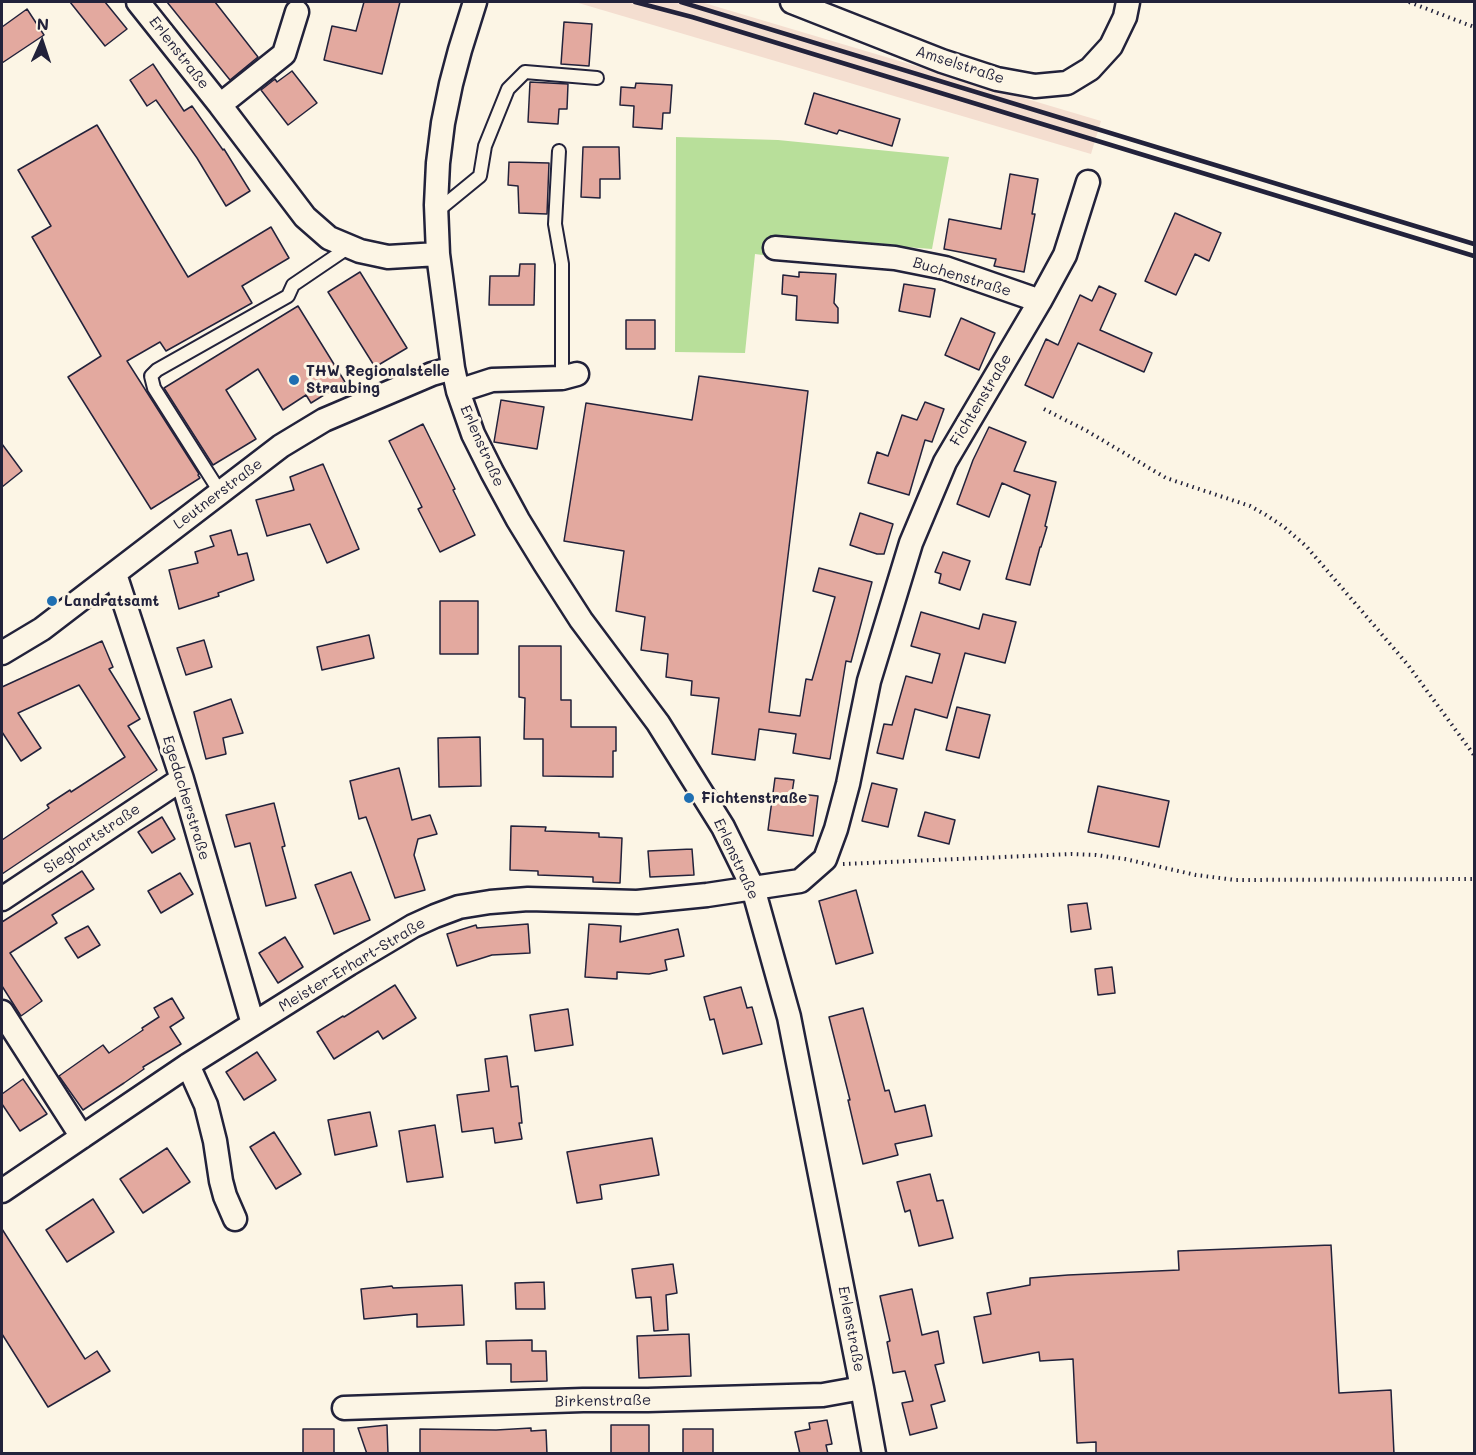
<!DOCTYPE html>
<meta charset="utf-8">
<style>
body{margin:0}
#map{position:relative;width:1476px;height:1455px;overflow:hidden;background:#fcf5e5;font-family:Mali,sans-serif}
canvas{display:block}
.frame{position:absolute;inset:0;border:3px solid #22223b;pointer-events:none}
.north{position:absolute;left:12px;top:12px;width:60px;height:60px;-webkit-text-stroke:4px #fcf5e5;paint-order:stroke;rotate:3deg;font-size:16px;font-weight:700;line-height:24px;text-align:center;color:#22223b}
.north::after{content:'';display:block;margin:auto;width:21px;height:27px;background:#22223b;clip-path:polygon(50% 0,100% 100%,50% 72%,0 100%)}
</style>
<div id="map">
<canvas width="1476" height="1455"></canvas>
<div class="frame"></div>
<div class="north">N</div>
</div>
<script>
const context = document.querySelector('canvas').getContext('2d');
context.lineJoin = 'round';
function paint(path, color) {
  context.fillStyle = color;
  context.fill(path, 'evenodd');
}
function shape(rows) {
  const path = new Path2D();
  for (const r of rows) {
    path.moveTo(r[0], r[1]);
    for (let i = 2; i < r.length; i += 2) path.lineTo(r[i], r[i + 1]);
  }
  return path;
}
function trace(path, color, width, dash) {
  context.strokeStyle = color;
  context.lineWidth = width;
  context.lineCap = dash ? 'butt' : 'round';
  context.setLineDash(dash || []);
  context.stroke(path);
}
function drawText(font, color, halo, rows, align = 'center') {
  context.font = font + ' Mali,sans-serif';
  context.lineWidth = 6;
  context.setLineDash([]);
  context.textBaseline = 'middle';
  context.strokeStyle = halo;
  context.fillStyle = color;
  for (const [text, x, y, turn = 0] of rows) {
    context.save();
    context.translate(x, y);
    context.rotate((+turn || 0) * Math.PI / 180);
    context.textAlign = isNaN(turn) ? turn : align;
    if (halo) context.strokeText(text, 0, 0);
    context.fillText(text, 0, 0);
    context.restore();
  }
}
paint(shape([
 [575,2,701,2,1101,121,1091,154]
]), '#f4ded0');
paint(shape([
 [676,137,778,140,949,157,932,249,772,237,770,256,755,254,745,353,675,352]
]), '#b8df9a');
const building = shape([
 [70,2,105,2,127,29,105,46,70,2],
 [167,2,215,2,258,57,230,80,167,2],
 [364,2,400,2,382,74,324,60,332,26,356,31,364,2],
 [27,9,44,35,2,63,2,27,27,9],
 [564,22,592,24,589,66,561,64,564,22],
 [153,64,184,111,192,106,223,150,224,149,250,191,226,206,197,158,156,100,147,106,130,80,153,64],
 [292,71,317,103,288,125,261,90,275,79,277,82,292,71],
 [530,82,568,84,567,109,559,109,558,124,528,122,530,82],
 [636,83,672,85,670,113,663,113,662,129,633,127,634,106,620,105,621,87,635,88,636,83],
 [814,93,900,119,892,146,839,130,837,134,805,124,814,93],
 [97,125,188,277,271,227,289,258,242,286,252,303,166,351,160,342,127,361,199,474,198,475,200,478,151,509,68,377,101,356,32,237,51,226,18,170,97,125],
 [583,147,619,147,620,179,600,179,600,198,581,197,583,147],
 [509,162,549,163,547,214,519,213,518,186,508,185,509,162],
 [1010,174,1038,179,1032,214,1035,214,1024,272,994,266,996,259,944,249,949,219,1001,229,1010,174],
 [1175,213,1221,233,1209,261,1195,254,1176,295,1145,281,1175,213],
 [520,264,535,264,534,305,489,305,490,276,519,276,520,264],
 [360,272,407,348,375,367,328,292,360,272],
 [799,272,836,274,834,303,838,308,838,323,796,320,797,296,782,294,783,275,799,277,799,272],
 [904,284,935,289,930,317,899,311,904,284],
 [1099,286,1116,294,1100,330,1152,353,1144,372,1078,343,1053,398,1025,385,1046,339,1058,345,1080,295,1092,301,1099,286],
 [298,306,345,382,311,403,306,395,283,410,258,369,226,390,256,439,213,465,164,388,298,306],
 [961,318,995,333,979,370,945,355,961,318],
 [626,320,655,320,655,349,626,349,626,320],
 [699,376,808,391,769,712,800,716,806,679,812,680,835,597,813,591,819,568,872,582,851,662,846,661,830,759,793,753,796,734,759,729,755,760,712,754,719,698,691,695,692,681,666,677,668,654,641,650,645,617,616,611,624,551,564,541,586,403,692,420,699,376],
 [501,400,544,407,537,449,494,442,501,400],
 [925,402,944,409,932,442,925,440,909,495,868,483,877,452,888,456,902,415,917,420,925,402],
 [423,424,455,489,453,490,475,535,440,552,418,509,422,507,389,441,423,424],
 [989,427,1026,442,1014,471,1056,482,1045,526,1047,527,1041,547,1040,547,1030,585,1006,579,1030,495,1002,483,989,517,957,504,973,460,989,427],
 [2,444,22,471,2,487,2,444],
 [323,464,359,549,327,563,310,524,267,536,256,500,294,490,290,477,323,464],
 [860,513,893,524,884,554,877,554,850,545,860,513],
 [231,530,238,555,247,553,254,580,218,593,219,596,179,609,169,570,198,563,195,552,214,546,210,536,231,530],
 [943,552,970,561,960,590,939,583,941,574,935,572,943,552],
 [440,601,478,601,478,654,440,654,440,601],
 [921,612,979,629,983,614,1016,622,1005,663,965,653,947,718,915,709,903,759,877,753,884,724,892,725,906,676,932,683,940,654,911,646,921,612],
 [369,635,374,658,322,670,317,647,369,635],
 [204,640,212,667,186,675,177,648,204,640],
 [102,641,113,667,109,669,140,719,128,726,157,770,2,874,2,840,49,808,47,805,70,790,71,792,125,757,79,685,18,713,41,748,21,761,2,732,2,687,102,641],
 [519,646,561,646,561,700,571,700,571,727,616,727,616,751,613,751,613,777,543,776,543,739,524,739,525,698,519,697,519,646],
 [231,699,243,733,223,738,226,754,206,759,194,712,231,699],
 [957,707,990,715,979,758,946,750,957,707],
 [480,737,481,786,439,787,438,738,480,737],
 [399,768,412,820,430,815,437,834,418,839,414,855,425,890,395,898,366,817,359,819,350,781,399,768],
 [775,778,794,780,792,793,818,796,813,836,768,830,775,778],
 [872,783,897,789,888,827,862,821,872,783],
 [1098,786,1169,801,1159,847,1088,832,1098,786],
 [274,803,285,846,282,847,296,898,266,906,250,843,235,847,226,815,274,803],
 [925,812,955,820,949,844,918,836,925,812],
 [162,817,175,839,152,853,138,832,162,817],
 [511,826,546,827,545,831,599,833,599,837,622,838,620,883,593,882,593,877,538,875,538,871,510,870,511,826],
 [692,849,694,875,650,877,648,851,692,849],
 [82,871,94,889,52,915,57,923,10,953,42,1001,21,1016,2,986,2,922,82,871],
 [351,872,370,920,334,934,315,885,351,872],
 [180,873,193,894,161,913,148,891,180,873],
 [856,890,873,953,836,964,819,901,856,890],
 [1087,903,1091,929,1071,932,1068,905,1087,903],
 [528,924,530,953,492,955,457,966,447,934,476,925,477,928,528,924],
 [589,924,621,926,620,942,678,929,684,956,665,960,667,970,649,974,617,972,617,979,585,977,589,924],
 [88,926,100,945,78,958,65,938,88,926],
 [285,937,303,967,278,983,259,953,285,937],
 [1112,967,1115,993,1098,995,1095,969,1112,967],
 [395,985,416,1018,383,1039,378,1031,334,1059,317,1032,343,1016,344,1017,395,985],
 [741,987,747,1008,752,1007,762,1044,723,1054,714,1019,710,1020,704,997,741,987],
 [172,998,184,1018,170,1027,181,1044,143,1067,144,1069,124,1083,83,1110,59,1076,103,1045,109,1053,143,1030,142,1028,159,1017,154,1008,172,998],
 [863,1008,885,1091,889,1090,895,1112,925,1105,932,1136,895,1144,898,1155,863,1164,848,1100,850,1100,829,1017,863,1008],
 [568,1009,573,1045,535,1051,530,1015,568,1009],
 [257,1052,276,1080,244,1100,226,1072,257,1052],
 [507,1056,511,1087,518,1086,522,1123,519,1123,522,1139,495,1143,493,1128,462,1132,457,1095,489,1091,485,1059,507,1056],
 [23,1079,47,1114,20,1131,2,1104,2,1094,23,1079],
 [370,1112,377,1146,335,1155,328,1120,370,1112],
 [435,1125,443,1177,407,1182,399,1131,435,1125],
 [274,1132,301,1174,276,1189,250,1147,274,1132],
 [652,1138,659,1175,600,1185,602,1199,577,1203,567,1152,652,1138],
 [167,1148,190,1182,143,1213,120,1179,167,1148],
 [930,1174,937,1201,943,1200,953,1238,919,1246,910,1210,905,1212,897,1182,930,1174],
 [93,1199,114,1232,67,1262,46,1230,93,1199],
 [2,1229,85,1359,97,1351,110,1371,48,1407,2,1334,2,1229],
 [1331,1245,1339,1393,1391,1390,1394,1454,1096,1454,1096,1442,1077,1443,1073,1359,1040,1361,1039,1352,983,1363,974,1317,991,1314,987,1293,1030,1285,1030,1278,1068,1275,1179,1270,1178,1251,1331,1245],
 [673,1264,677,1293,666,1295,668,1330,654,1331,651,1297,636,1298,632,1269,673,1264],
 [544,1282,545,1309,516,1309,515,1283,544,1282],
 [462,1285,464,1325,417,1327,417,1314,364,1319,361,1289,392,1286,393,1288,462,1285],
 [912,1289,922,1335,938,1331,944,1363,935,1365,945,1401,931,1405,937,1428,910,1435,902,1403,913,1401,905,1371,893,1373,887,1342,890,1341,880,1296,912,1289],
 [689,1334,691,1376,639,1378,637,1336,689,1334],
 [532,1340,532,1351,546,1351,547,1381,511,1382,511,1364,487,1364,486,1341,532,1340],
 [827,1420,832,1444,826,1445,828,1454,800,1454,795,1432,810,1429,809,1423,827,1420],
 [387,1425,388,1454,367,1454,358,1428,387,1425],
 [611,1425,649,1425,649,1454,611,1454,611,1425],
 [531,1428,531,1431,546,1430,547,1454,420,1454,420,1429,496,1430,531,1428],
 [303,1429,334,1429,334,1454,303,1454,303,1429],
 [683,1429,713,1429,713,1454,683,1454,683,1429]
]);
paint(building, '#e3a99f');
trace(building, '#22223b', 1.5);
const lane = shape([
 [559,151,555,224,562,264,562,378],
 [436,212,480,176,485,146,508,89,525,72,597,78],
 [220,492,154,388,151,376,157,370,288,296,293,285,349,247]
]);
const street = shape([
 [138,2,220,105,305,217,329,238,360,251,388,257,438,254],
 [475,2,460,50,451,84,443,123,438,163,436,205,438,254,453,368,458,391,473,434,492,472,518,520,545,564,581,620,658,723,723,827,753,888,789,1017,862,1388,874,1454],
 [792,2,942,61,997,79,1035,86,1067,83,1090,69,1111,46,1125,17,1128,2],
 [220,105,284,54,297,12],
 [775,248,895,258,945,268,1040,301],
 [458,391,492,380,562,378,577,374],
 [115,574,182,779,253,1024],
 [2,653,42,629,281,446,324,420,432,374,453,368],
 [2,899,182,779],
 [2,1012,82,1137],
 [188,1065,206,1105,215,1141,221,1181,225,1196,235,1219],
 [2,1191,188,1065,349,964,413,926,435,916,459,907,490,902,528,899,637,902,707,895,800,881,825,859,836,829,848,784,869,681,911,543,945,462,1040,301,1065,255,1088,182],
 [344,1408,583,1400,648,1400,823,1395,862,1388]
]);
trace(lane, '#22223b', 16);
trace(street, '#22223b', 27);
trace(shape([
 [1409,2,1474,27],
 [1044,409,1087,431,1166,478,1250,506,1266,515,1284,527,1306,546,1408,665,1474,755],
 [843,864,1072,854,1096,855,1125,859,1196,875,1235,880,1474,879]
]), '#22223b', 4, [1.5, 4.5]);
trace(lane, '#fcf5e5', 12);
trace(street, '#fcf5e5', 22);
trace(shape([
 [635,2,692,17,1474,256],
 [681,2,1474,244]
]), '#22223b', 4.5);
for (const [x, y, r, color] of [
 [294,380,6,"#1f6fb2"],
 [52,601,6,"#1f6fb2"],
 [689,798,6,"#1f6fb2"]
]) {
  const dot = new Path2D();
  dot.arc(x, y, r, 0, 2 * Math.PI);
  context.fillStyle = color;
  context.fill(dot);
  trace(dot, '#fcf5e5', 2);
}
drawText('15px', '#22223b', '#fcf5e5', [
 ["Erlenstraße",179,53,52],
 ["Amselstraße",960,65,18],
 ["Buchenstraße",962,277,17],
 ["Fichtenstraße",981,400,-59],
 ["Erlenstraße",482,446,66],
 ["Leutnerstraße",218,494,-37],
 ["Egedacherstraße",186,798,73],
 ["Sieghartstraße",92,839,-34],
 ["Erlenstraße",736,859,65],
 ["Meister-Erhart-Straße",352,965,-31],
 ["Erlenstraße",851,1329,79],
 ["Birkenstraße",603,1401,-1]
]);
drawText('bold 15px', '#22223b', '#fcf5e5', [
 ["THW Regionalstelle",306,371],
 ["Straubing",306,388],
 ["Landratsamt",64,601],
 ["Fichtenstraße",701,798]
], 'left');
</script>
